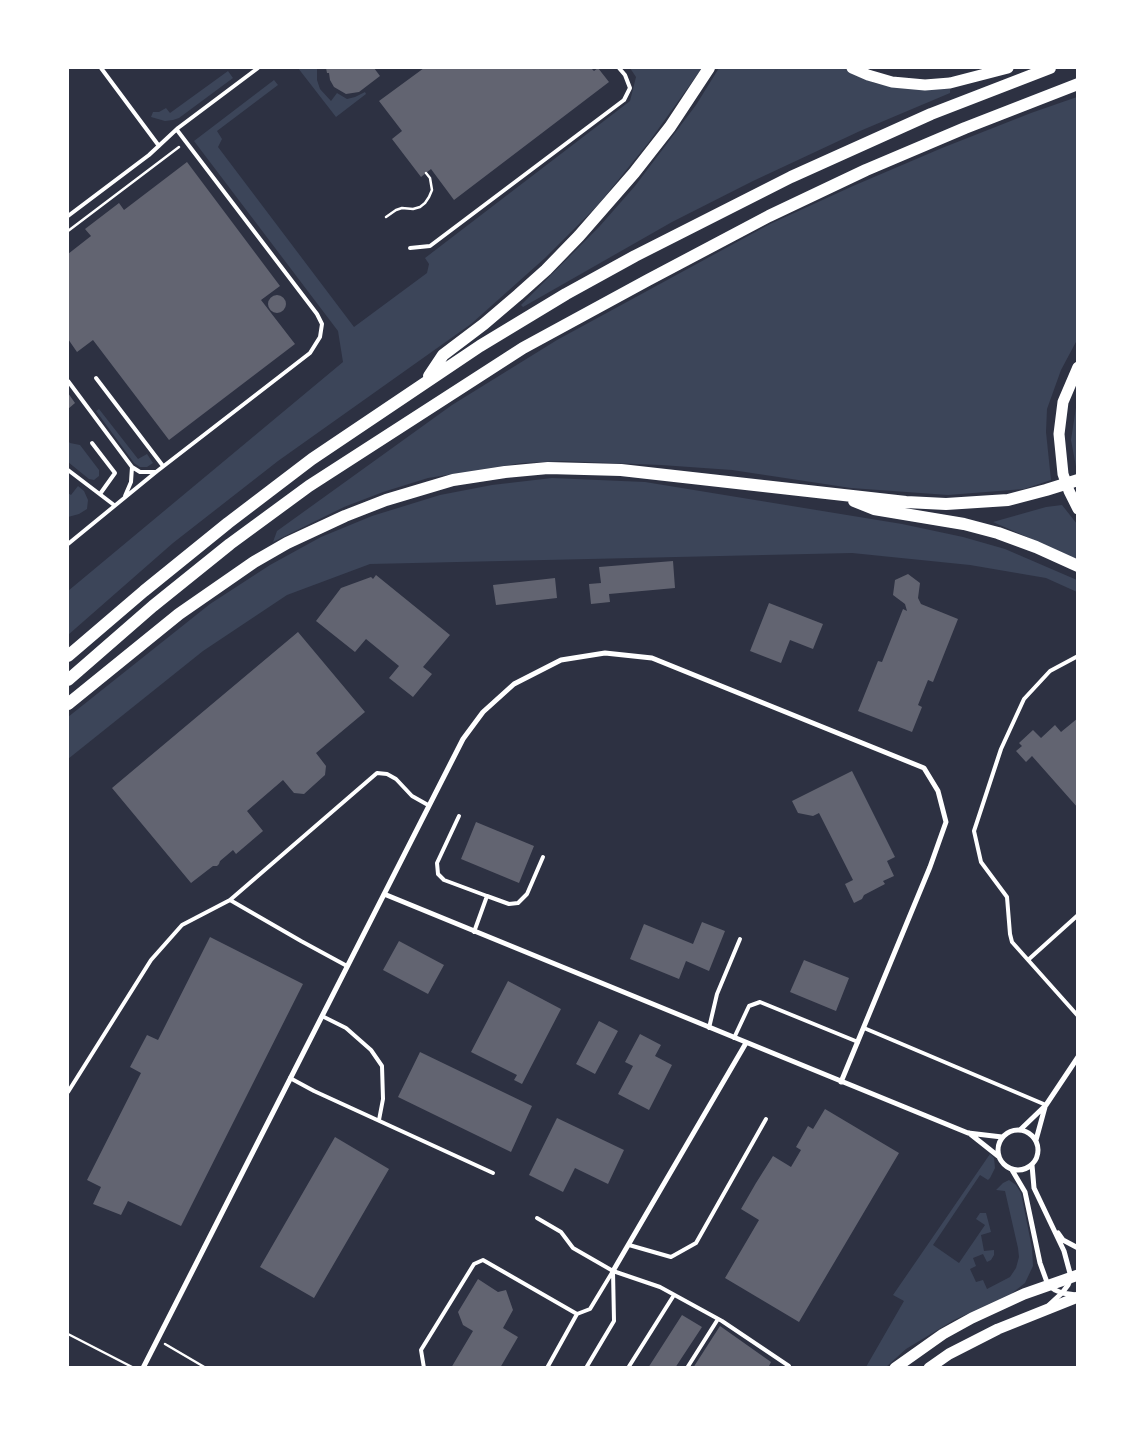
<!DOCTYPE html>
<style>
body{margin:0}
#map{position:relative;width:1145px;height:1435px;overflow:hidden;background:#2d3142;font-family:"Space Grotesk",sans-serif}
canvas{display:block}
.frame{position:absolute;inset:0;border:69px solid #fff;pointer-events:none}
</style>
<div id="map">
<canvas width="1145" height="1435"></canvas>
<div class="frame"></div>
</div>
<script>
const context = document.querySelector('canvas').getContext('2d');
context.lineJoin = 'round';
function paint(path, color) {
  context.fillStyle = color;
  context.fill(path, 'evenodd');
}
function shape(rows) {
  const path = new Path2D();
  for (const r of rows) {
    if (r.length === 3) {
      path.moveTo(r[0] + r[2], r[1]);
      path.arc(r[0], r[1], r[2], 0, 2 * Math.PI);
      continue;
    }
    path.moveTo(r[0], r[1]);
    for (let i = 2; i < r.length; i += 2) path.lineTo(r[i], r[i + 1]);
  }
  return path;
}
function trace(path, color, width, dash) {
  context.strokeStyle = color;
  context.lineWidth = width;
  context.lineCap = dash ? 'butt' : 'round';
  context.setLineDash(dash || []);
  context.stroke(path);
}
paint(shape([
 [298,68,317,68,317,80,320,89,331,101,337,93,347,99,355,97,365,92,366,94,336,117],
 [630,68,702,68,649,142,598,205,545,258,471,324,278,461,173,543,68,635,68,591,343,362,338,331,194,141,274,80,278,85,217,131,222,139,218,147,354,327,427,273,429,264,425,258,630,101,636,77],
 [719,68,844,68,853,74,875,83,897,88,950,89,950,93,860,131,753,181,672,222,523,307,521,305,599,227,635,186,696,105],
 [228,71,233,78,179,118,173,120,165,121,151,117,153,112,159,112,166,108,170,113],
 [1077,97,1077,340,1061,370,1047,409,1046,432,1051,480,1024,489,948,495,851,488,732,470,661,465,562,461,522,463,428,478,383,492,344,507,273,542,277,531,452,405,557,340,770,224,853,186,942,148,1031,113],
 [1077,401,1078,472,1077,472,1071,440],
 [99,409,138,459,147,454,153,463,147,467,140,467,134,463,96,411],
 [68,441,70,443,80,445,99,470,99,476,94,480,89,479,68,462],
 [552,478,645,482,902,524,963,537,1005,549,1077,580,1077,592,1046,578,970,565,852,553,370,564,287,595,203,651,68,759,68,717,210,604,270,565,321,537,372,516,440,495,492,485],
 [78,486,84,491,88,500,87,509,79,514,68,517,68,493,71,495],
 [1062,505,1077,524,1077,559,993,522,1046,507],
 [990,1154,994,1158,995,1168,990,1178,988,1180,980,1175,933,1245,959,1263,985,1225,976,1219,980,1213,986,1213,991,1232,981,1235,984,1251,994,1250,994,1255,991,1260,987,1262,983,1254,973,1258,976,1266,970,1269,976,1282,983,1280,987,1289,1010,1277,1016,1268,1019,1257,1018,1248,1005,1191,996,1190,1003,1183,1009,1180,1016,1185,1021,1193,1032,1248,1033,1266,1025,1283,1011,1294,954,1320,906,1349,886,1367,866,1367,904,1301,893,1295]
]), '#3c4559');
paint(shape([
 [326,68,374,68,380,76,359,92,346,94,334,87,330,80,329,73,327,73],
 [424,68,591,68,594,71,598,68,609,82,454,200,431,169,421,177,392,139,402,131,379,101],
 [187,162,280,286,261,300,295,344,169,440,93,340,77,352,68,339,68,254,91,236,85,229,119,203,124,210],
 [277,304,9],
 [68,393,75,403,68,409],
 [673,561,675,588,609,594,610,602,591,604,589,584,601,583,599,567],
 [908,574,920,583,918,598,921,604,958,619,933,682,928,680,918,705,922,707,912,732,858,711,878,661,882,662,903,609,907,611,905,604,893,595,895,580],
 [376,575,450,635,423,667,432,674,413,697,389,678,399,666,366,639,355,652,316,621,341,588,371,577,373,579],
 [555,578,557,598,496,605,493,585],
 [769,603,823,624,813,649,790,640,781,663,750,651],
 [298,632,365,712,316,753,326,766,325,775,304,794,294,793,283,780,247,811,263,831,236,854,233,850,220,861,219,864,217,866,213,866,191,883,112,788],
 [1078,718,1078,808,1032,756,1026,762,1016,751,1022,746,1019,743,1033,730,1041,738,1055,725,1061,732],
 [852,771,895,857,887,861,894,876,883,881,885,884,864,895,862,899,854,903,845,884,853,880,819,813,813,816,798,813,792,801],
 [476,822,534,846,519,883,461,859],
 [702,922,725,931,709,971,686,961,679,979,630,959,644,924,693,944],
 [210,937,303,984,181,1226,128,1201,121,1215,93,1204,101,1187,87,1180,141,1073,130,1067,147,1035,158,1040],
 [399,941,444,965,428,994,383,970],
 [804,960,849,978,836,1011,790,992],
 [508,981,561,1009,522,1084,514,1080,517,1075,471,1052],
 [599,1021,618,1031,595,1074,576,1064],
 [640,1034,661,1045,655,1056,672,1065,649,1110,618,1094,633,1066,625,1062],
 [420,1052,532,1106,511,1152,398,1097],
 [825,1109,899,1153,799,1322,725,1278,759,1220,741,1209,756,1183,773,1156,791,1167,801,1150,796,1147,808,1126,813,1129],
 [557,1118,624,1150,608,1184,575,1168,563,1192,529,1175],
 [335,1137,389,1169,314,1298,260,1267],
 [478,1279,498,1292,506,1290,513,1310,503,1328,518,1337,500,1368,451,1368,473,1331,463,1325,458,1312],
 [682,1315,702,1327,675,1368,648,1368],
 [720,1326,771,1362,768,1368,693,1368]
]), '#626471');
trace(shape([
 [386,217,396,210,402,208,413,209,420,207,425,203,429,197,432,190,430,178,426,173],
 [68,231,179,147],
 [68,1334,134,1368],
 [165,1344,206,1368]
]), '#fff', 2.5);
trace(shape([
 [101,68,159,146],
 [68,216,149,155,178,128,258,68],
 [410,248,430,246,624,100,630,88,625,75,619,68],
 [96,378,163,466],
 [68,381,132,467,140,472,156,472],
 [92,443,115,473,100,494],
 [68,470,114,505],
 [125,496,131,482,132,467],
 [68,544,156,472,310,353,320,337,322,324,317,314,177,130],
 [1078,656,1050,671,1024,699,1001,749,974,831,981,862,1007,897,1010,934,1012,942,1078,1016],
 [459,816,437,863,438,874,444,880,487,896,474,932],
 [487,896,509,904,518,903,527,894,543,857],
 [230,900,301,941,347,966],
 [1028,960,1078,915],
 [322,1016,346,1028,371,1050,382,1066,383,1099,379,1120],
 [709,1028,717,994,740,939],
 [864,1028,1046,1105],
 [734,1038,749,1006,760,1002,858,1042],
 [290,1078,314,1091,493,1173],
 [68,1092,151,960,182,925,230,900,377,773,387,774,396,779,412,796,428,805],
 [537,1218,561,1232,573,1248,613,1271,590,1309,577,1314,547,1368],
 [629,1245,671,1257,696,1243,766,1119],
 [424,1368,421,1350,474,1264,483,1260,577,1314],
 [586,1368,614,1321,613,1271,660,1287,722,1321,789,1366,788,1368],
 [628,1368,674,1295],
 [687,1368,718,1319]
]), '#fff', 4);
trace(shape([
 [384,894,968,1133,1002,1137],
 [1018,1150,20],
 [1020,1130,1046,1105,1078,1057],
 [969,1133,998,1156],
 [1036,1140,1045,1107],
 [1032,1165,1034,1188,1064,1251,1071,1277,1068,1285,1062,1293,1049,1305],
 [1012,1170,1025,1192,1040,1263,1048,1285,1055,1290,1062,1293,1076,1295],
 [1058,1233,1063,1240,1078,1248],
 [613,1271,746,1043],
 [143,1368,463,739,483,712,514,684,561,660,605,653,652,658,924,768,938,791,946,822,930,867,841,1082]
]), '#fff', 5);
trace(shape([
 [895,1368,943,1334,972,1318,1024,1294,1078,1275],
 [929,1368,949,1354,998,1329,1078,1297]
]), '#fff', 11);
trace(shape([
 [852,68,868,75,892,82,925,85,950,83,1008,68],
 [1078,367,1063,402,1059,434,1063,474,1069,491,1078,509]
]), '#fff', 11);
trace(shape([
 [429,376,443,355,484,324,518,295,546,270,579,236,634,173,670,127,709,68],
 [854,501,874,509,964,524,998,533,1036,547,1078,566],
 [68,656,144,591,228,523,312,459,480,346,566,294,635,256,791,177,931,114,1050,68],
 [68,680,153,606,230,544,309,486,523,348,648,280,769,216,866,170,965,128,1078,84],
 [68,704,179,614,254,562,287,543,345,516,386,500,453,480,505,472,548,468,621,470,906,502,946,504,1008,500,1046,490,1078,480]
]), '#fff', 12);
</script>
